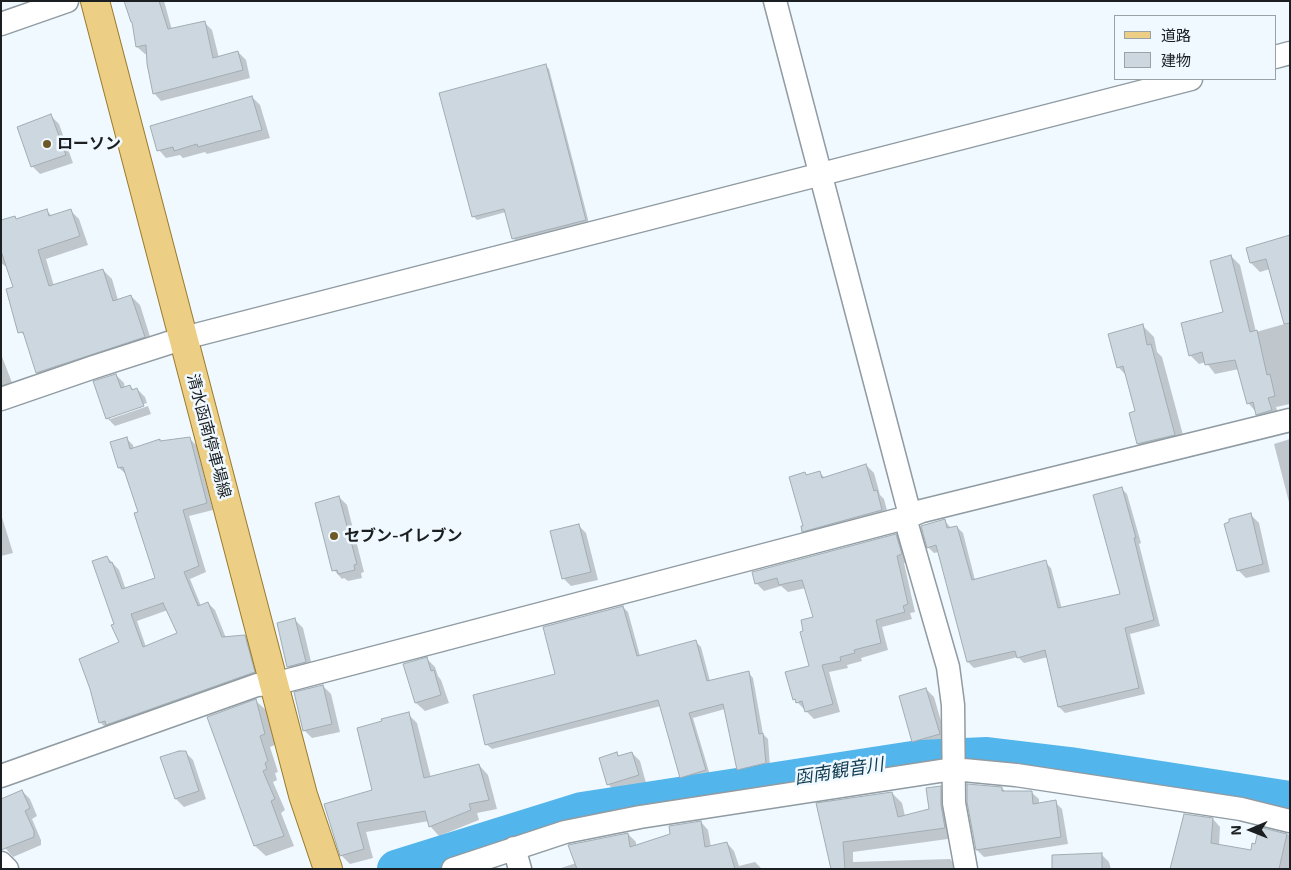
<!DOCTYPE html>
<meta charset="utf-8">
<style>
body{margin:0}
#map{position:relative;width:1291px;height:870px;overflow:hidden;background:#f0f9ff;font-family:"Exo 2","Noto Sans JP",sans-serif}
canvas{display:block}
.frame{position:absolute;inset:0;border:2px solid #1b1f21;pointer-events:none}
.legend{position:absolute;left:1114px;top:15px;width:162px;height:65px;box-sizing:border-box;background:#f0f9ff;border:1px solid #9ba2a6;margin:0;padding:6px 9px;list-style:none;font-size:15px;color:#1b1f21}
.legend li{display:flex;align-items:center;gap:10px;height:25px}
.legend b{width:25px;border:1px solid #9ba2a6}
.north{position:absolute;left:1226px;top:805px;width:50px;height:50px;-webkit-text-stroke:4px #f0f9ff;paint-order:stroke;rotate:269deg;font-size:14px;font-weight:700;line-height:20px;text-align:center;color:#1b1f21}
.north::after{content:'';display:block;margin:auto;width:18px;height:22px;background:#1b1f21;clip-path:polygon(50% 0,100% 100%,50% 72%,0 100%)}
</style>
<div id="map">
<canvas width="1291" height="870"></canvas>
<div class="frame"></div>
<ul class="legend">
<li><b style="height:6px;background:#ecce85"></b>道路</li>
<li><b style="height:14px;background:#ccd7df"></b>建物</li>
</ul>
<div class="north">N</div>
</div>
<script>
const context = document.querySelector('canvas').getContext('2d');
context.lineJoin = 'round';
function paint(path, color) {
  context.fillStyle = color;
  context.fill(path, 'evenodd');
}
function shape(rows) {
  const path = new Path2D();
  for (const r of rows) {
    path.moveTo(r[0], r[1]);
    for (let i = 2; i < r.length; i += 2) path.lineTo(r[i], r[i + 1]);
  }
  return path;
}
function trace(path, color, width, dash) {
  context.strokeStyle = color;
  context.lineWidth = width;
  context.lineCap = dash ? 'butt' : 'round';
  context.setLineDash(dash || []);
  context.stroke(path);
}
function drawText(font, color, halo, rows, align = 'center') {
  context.font = font + ' "Exo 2","Noto Sans JP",sans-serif';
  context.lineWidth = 5;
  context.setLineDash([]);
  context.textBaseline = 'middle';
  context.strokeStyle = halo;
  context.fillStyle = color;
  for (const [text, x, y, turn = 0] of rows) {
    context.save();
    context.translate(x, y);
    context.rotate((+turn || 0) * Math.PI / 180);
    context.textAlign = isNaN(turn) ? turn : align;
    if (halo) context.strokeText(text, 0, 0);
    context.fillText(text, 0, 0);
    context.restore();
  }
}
paint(shape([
 [125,1,164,1,172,30,204,22,212,30,219,58,238,52,246,60,250,78,161,101,154,93,148,54,145,54,137,47,134,23],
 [545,65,549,69,589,223,517,242,513,238,506,212,477,220,473,216],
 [252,97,260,105,270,138,207,154,205,152,183,158,180,155,166,158,159,150],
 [51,116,59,124,73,163,40,174,32,166],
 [46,210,52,216,70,210,79,219,88,245,46,259,54,286,103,270,112,279,118,300,131,296,140,305,153,346,46,381,37,372,26,337,21,332,14,288,7,266,5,266,1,263,1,222,14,217,17,220],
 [1290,237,1290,404,1276,407,1280,419,1266,423,1248,403,1239,369,1215,374,1206,362,1199,364,1190,355,1224,313,1231,256,1240,265,1256,332,1288,323,1270,269,1260,272,1251,263],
 [1143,326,1154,337,1157,352,1162,357,1186,446,1150,455,1138,444,1136,412,1127,376,1118,367],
 [1,354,14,388,1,393],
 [116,375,124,383,125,388,130,386,134,390,137,389,145,397,147,403,110,416,110,419,148,406,151,414,115,426,107,418],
 [126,438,133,445,134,449,161,442,189,438,196,445,213,510,189,516,206,572,190,579,201,606,208,603,215,610,226,638,244,636,251,643,261,679,107,729,100,722,121,643,115,624,107,557,119,570,126,590,157,579,140,512,127,475,119,468],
 [168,610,179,634,146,647,137,621],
 [1290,439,1290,506,1274,444],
 [866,465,874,473,880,495,884,499,889,518,811,538,803,531,805,527,804,473,807,476,819,472,825,478],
 [1121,488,1127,494,1141,543,1139,544,1160,626,1130,634,1145,694,1065,713,1059,707,1048,657,1024,663,1018,657,974,668,968,662,939,552,934,553,928,547,944,520,951,528,957,527,963,533,975,580,1045,562,1051,568,1062,609,1122,595],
 [339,497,347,505,364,572,361,573,362,578,348,581,344,578,342,579,334,570],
 [1,514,13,553,1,556],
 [1251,515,1259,523,1270,572,1246,578,1238,570,1231,523],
 [578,525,586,533,598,580,571,586,563,578],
 [896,535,903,543,909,562,904,563,915,612,910,613,912,619,882,627,888,650,861,658,862,661,847,665,848,668,829,672,840,712,814,719,794,699,810,667,815,618,806,588,788,592,781,586,764,591,756,583],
 [623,607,628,612,640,656,696,642,701,647,710,681,748,672,753,678,763,734,768,739,770,767,743,774,738,769,725,709,693,718,710,775,687,783,682,778,661,706,492,749,486,744],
 [295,620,303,628,313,670,296,674,288,666],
 [427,659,435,667,438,676,441,680,449,703,425,711,416,703,405,664],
 [323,686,331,694,340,732,312,738,304,730],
 [926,689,934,697,947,742,921,750,913,742],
 [256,701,267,711,275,745,270,747,278,772,275,773,277,780,273,782,285,810,281,813,294,846,266,856,255,846],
 [408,714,417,723,431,778,479,765,488,775,497,809,477,813,479,820,439,836,430,826,429,821,366,832,373,858,350,864,341,855,325,805,373,791],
 [185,752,193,760,206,799,184,807,176,799],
 [632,753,640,761,646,783,616,792,608,784,617,754,619,757],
 [940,788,950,798,955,838,853,852,853,862,950,859,959,869,837,869,817,804,892,793,902,803,905,816,931,810],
 [1002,788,1006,792,1031,792,1039,799,1039,804,1055,802,1062,809,1068,844,984,857,977,850],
 [22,791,30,799,37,816,32,819,41,840,41,845,13,857,6,849,1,839],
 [1213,819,1220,827,1219,846,1252,851,1256,845,1260,828,1290,835,1290,869,1171,869],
 [701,822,708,830,711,847,727,843,734,851,739,866,755,862,762,869,558,869,576,863,628,834,636,842,636,847,671,835],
 [1101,854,1109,862,1111,869,1080,869]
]), '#0003');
trace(shape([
 [396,869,582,811,919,759,987,756,1070,766,1290,800]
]), '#52b5eb', 38);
const building = shape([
 [124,1,159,1,168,29,205,21,213,58,238,51,243,70,153,94,147,64,146,45,136,47,132,22,131,22,124,1],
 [546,64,586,220,512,239,504,209,472,217,439,93,546,64],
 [252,96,262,130,198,147,197,144,174,151,173,147,157,151,150,126,252,96],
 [51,114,66,155,31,167,17,127,51,114],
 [47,209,49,216,71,209,80,236,38,250,49,286,103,269,113,301,131,295,145,337,36,373,23,332,18,333,6,289,13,287,1,251,1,220,15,216,16,219,47,209],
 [1290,235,1290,323,1284,324,1266,259,1250,263,1246,248,1290,235],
 [1231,255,1250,332,1257,330,1267,375,1270,374,1275,396,1268,398,1272,410,1256,415,1253,402,1247,404,1235,360,1205,365,1202,352,1189,356,1181,323,1223,312,1210,261,1231,255],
 [1143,324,1147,345,1151,344,1175,435,1137,444,1129,413,1135,411,1123,366,1117,368,1108,334,1143,324],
 [116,374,121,388,130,385,132,390,137,388,144,406,106,419,93,381,116,374],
 [127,437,130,449,160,439,160,441,190,437,207,503,183,510,199,566,184,572,198,606,208,602,222,637,245,635,255,672,106,725,105,721,99,723,90,689,79,659,119,642,111,625,114,624,92,561,107,556,110,563,112,562,122,589,155,578,134,513,138,512,123,467,118,468,110,442,127,437],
 [163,603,177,633,143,647,131,614,163,603],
 [866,464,874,491,877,490,882,510,802,532,801,526,803,526,789,477,805,472,806,475,820,471,822,478,866,464],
 [1122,487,1136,538,1134,538,1154,620,1125,628,1139,688,1058,707,1045,650,1017,658,1015,651,967,662,936,545,927,548,921,526,945,519,947,528,957,526,972,580,1046,560,1058,608,1120,594,1093,495,1122,487],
 [339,496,357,564,354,565,355,570,338,574,337,570,332,571,315,503,339,496],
 [1251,513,1263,564,1237,571,1224,524,1229,522,1229,519,1251,513],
 [579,524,591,572,562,579,550,531,579,524],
 [896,534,902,554,897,556,908,604,903,606,905,612,876,620,881,643,854,650,855,653,840,657,841,661,822,665,833,704,805,712,802,701,796,703,795,699,793,700,785,672,809,666,800,632,803,631,801,620,813,617,802,580,779,585,777,578,755,584,752,572,896,534],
 [623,606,637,656,696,640,707,681,749,671,759,734,763,733,766,763,737,770,723,704,689,713,706,770,680,778,658,700,485,745,473,695,555,674,543,627,623,606],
 [295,618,306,662,287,667,277,623,295,618],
 [427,657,431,671,434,670,441,695,415,703,403,664,427,657],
 [323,685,332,724,303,731,294,692,323,685],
 [926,688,940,734,912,742,899,696,926,688],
 [256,699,265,734,260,736,268,761,265,763,267,769,263,771,275,799,271,801,284,836,254,846,207,717,256,699],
 [409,712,424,778,479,764,489,800,469,804,471,810,429,827,425,811,357,823,364,849,340,856,324,804,372,790,357,728,382,721,381,719,409,712],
 [179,751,186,751,199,791,175,799,160,757,179,751],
 [617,752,618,756,632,752,639,775,607,785,599,758,617,752],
 [967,784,1002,787,1002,791,1032,791,1033,804,1056,800,1061,837,976,850,967,802,967,784],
 [941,786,941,805,945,828,843,842,845,869,831,869,816,803,892,792,898,817,929,809,926,788,941,786],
 [22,790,30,808,25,811,34,831,34,837,1,850,1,799,22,790],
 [1184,814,1213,818,1211,843,1251,850,1252,843,1255,844,1259,827,1287,834,1279,869,1170,869,1184,814],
 [701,821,705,847,727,842,735,869,577,869,568,845,628,833,630,847,670,834,669,826,701,821],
 [1102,853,1102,869,1052,869,1052,855,1102,853]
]);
paint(building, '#ccd7df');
trace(building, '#a1acb3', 1);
const minor = shape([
 [775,1,910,515],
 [1,24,67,1],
 [1275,57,1290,53],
 [1,399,94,367,184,338,1191,79],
 [905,518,948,667,953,705,954,803,966,869],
 [1,776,257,685,274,684,905,518,922,511,1290,420],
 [514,848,520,869],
 [1,863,7,869],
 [453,869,565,832,640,817,953,769,1016,775,1241,809,1290,821]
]);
const major = shape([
 [95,1,303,795,328,869]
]);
trace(minor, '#909ba2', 25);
trace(major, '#9a7b2d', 30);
trace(minor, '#fff', 22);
trace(major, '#ecce85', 28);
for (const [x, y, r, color] of [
 [47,144,5,"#6e5827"],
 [334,536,5,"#6e5827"]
]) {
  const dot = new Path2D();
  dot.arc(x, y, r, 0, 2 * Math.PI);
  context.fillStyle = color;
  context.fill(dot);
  trace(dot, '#f0f9ff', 2);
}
drawText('bold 16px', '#1b1f21', '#f0f9ff', [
 ["ローソン",57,144],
 ["セブン-イレブン",344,536]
], 'left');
drawText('16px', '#1b1f21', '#f0f9ff', [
 ["清水函南停車場線",209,436,75]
]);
drawText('italic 18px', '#103b51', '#f0f9ff', [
 ["函南観音川",839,771,-9]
]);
</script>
